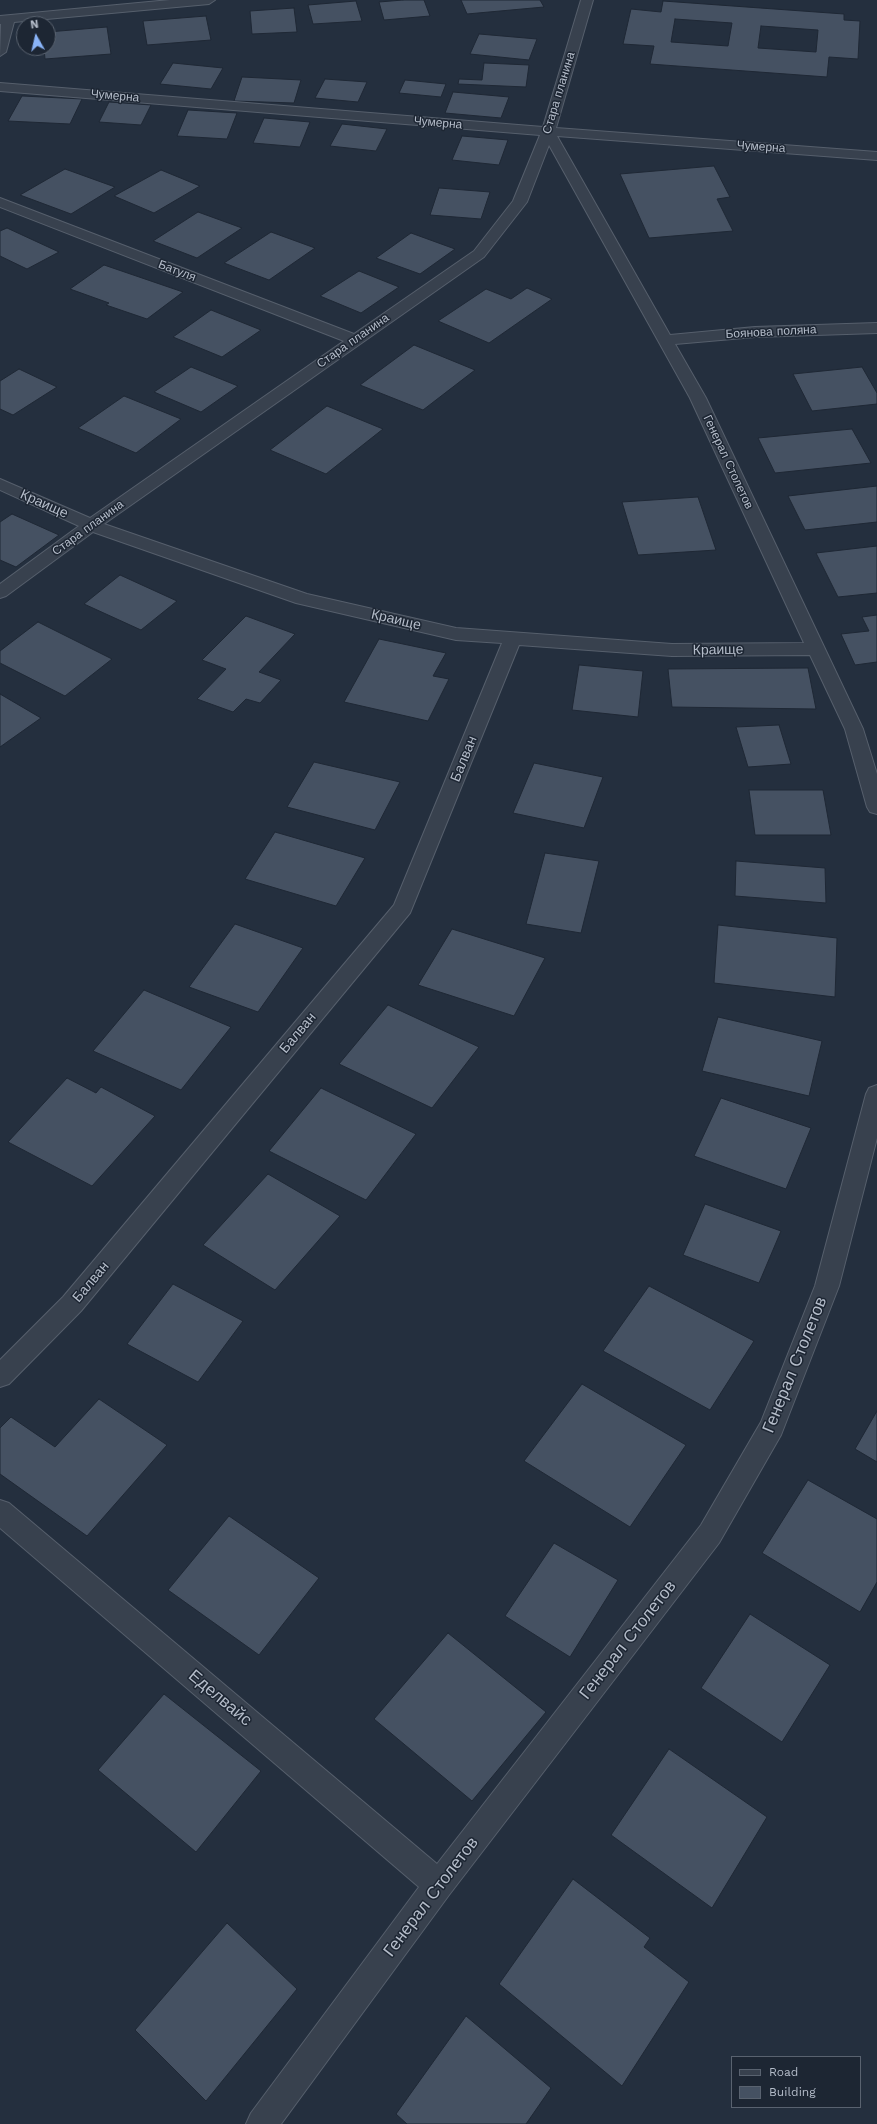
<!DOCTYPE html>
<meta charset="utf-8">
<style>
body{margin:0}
#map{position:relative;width:877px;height:2124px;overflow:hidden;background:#242f3e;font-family:"Work Sans",sans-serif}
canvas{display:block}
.legend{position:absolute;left:731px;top:2056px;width:130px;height:52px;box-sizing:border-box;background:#1d2633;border:1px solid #59626f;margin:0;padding:5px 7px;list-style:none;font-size:12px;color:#b4bcc9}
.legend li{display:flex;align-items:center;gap:8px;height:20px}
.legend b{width:20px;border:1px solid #59626f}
.north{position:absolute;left:16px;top:16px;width:40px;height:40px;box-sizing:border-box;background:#1d2633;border:1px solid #59626f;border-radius:50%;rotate:352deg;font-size:11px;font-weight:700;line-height:16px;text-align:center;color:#b4bcc9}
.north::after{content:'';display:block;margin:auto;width:14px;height:18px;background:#8ab4f8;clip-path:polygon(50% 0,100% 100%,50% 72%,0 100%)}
</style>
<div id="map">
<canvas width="877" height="2124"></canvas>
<ul class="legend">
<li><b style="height:5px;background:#38414e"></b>Road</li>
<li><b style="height:11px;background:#455162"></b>Building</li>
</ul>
<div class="north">N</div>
</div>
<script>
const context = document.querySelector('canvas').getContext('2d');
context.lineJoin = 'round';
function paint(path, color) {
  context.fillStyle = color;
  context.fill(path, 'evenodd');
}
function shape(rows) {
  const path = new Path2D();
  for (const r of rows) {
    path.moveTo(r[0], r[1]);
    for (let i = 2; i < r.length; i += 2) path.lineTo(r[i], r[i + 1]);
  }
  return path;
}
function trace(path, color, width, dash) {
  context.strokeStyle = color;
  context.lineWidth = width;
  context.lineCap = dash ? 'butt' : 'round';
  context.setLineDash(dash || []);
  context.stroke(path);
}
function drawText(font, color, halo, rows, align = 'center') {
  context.font = font + ' "Work Sans",sans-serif';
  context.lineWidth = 3;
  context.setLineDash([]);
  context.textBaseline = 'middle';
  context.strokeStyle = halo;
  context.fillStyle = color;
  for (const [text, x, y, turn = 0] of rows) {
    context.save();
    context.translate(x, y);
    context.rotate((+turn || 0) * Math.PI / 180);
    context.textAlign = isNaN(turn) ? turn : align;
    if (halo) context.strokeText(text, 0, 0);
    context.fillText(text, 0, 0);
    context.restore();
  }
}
const building = shape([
 [403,0,424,0,430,16,384,20,379,2,403,0],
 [461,0,540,0,544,7,467,14,461,0],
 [356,1,362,21,313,24,308,5,356,1],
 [663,1,844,14,844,20,860,21,858,59,829,57,827,77,650,64,654,46,623,44,631,9,661,12,663,1],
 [675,19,732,23,728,46,671,42,675,19],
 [761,26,818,30,816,52,758,48,761,26],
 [294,8,297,32,252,34,250,11,294,8],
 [206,16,211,40,147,45,143,21,206,16],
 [107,27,111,54,45,59,44,48,48,48,48,32,107,27],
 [479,34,537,39,529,60,470,54,479,34],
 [173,63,223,68,211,89,160,84,173,63],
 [484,63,529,65,526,87,458,84,459,79,482,80,484,63],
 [242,77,301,80,294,103,234,101,242,77],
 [325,79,367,82,358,102,315,98,325,79],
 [405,80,446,84,441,97,399,93,405,80],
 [453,92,509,97,501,118,445,113,453,92],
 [22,96,82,99,70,124,8,121,22,96],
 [109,102,151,105,141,125,99,122,109,102],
 [188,110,237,113,227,139,177,136,188,110],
 [264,118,310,122,300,147,253,143,264,118],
 [342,124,387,129,376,151,330,146,342,124],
 [462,136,508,140,499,165,452,160,462,136],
 [714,166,730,197,717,199,733,231,649,238,620,174,714,166],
 [65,169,115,187,71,214,20,195,65,169],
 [161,170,200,186,154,213,114,196,161,170],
 [439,188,490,192,481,219,430,215,439,188],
 [198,212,242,228,197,258,153,241,198,212],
 [7,228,59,252,27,269,0,256,0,231,7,228],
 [271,232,315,248,269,280,224,263,271,232],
 [411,233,455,249,420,274,376,258,411,233],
 [104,265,183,292,147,319,106,305,109,303,70,289,104,265],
 [359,271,399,287,361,313,320,296,359,271],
 [527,288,552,299,489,343,438,321,486,289,511,299,527,288],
 [211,310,261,330,222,357,173,337,211,310],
 [414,345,475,370,423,410,360,385,414,345],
 [191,367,238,386,201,412,154,392,191,367],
 [862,367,877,393,877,404,812,411,793,374,862,367],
 [19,369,57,387,13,415,0,409,0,381,19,369],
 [124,396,181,419,136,453,78,428,124,396],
 [327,406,383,429,326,474,270,450,327,406],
 [852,429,871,463,775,473,758,438,852,429],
 [877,486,877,522,805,530,788,496,877,486],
 [698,497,716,550,638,555,622,502,698,497],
 [12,514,59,535,16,567,0,560,0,522,12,514],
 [877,546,877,593,838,597,816,553,877,546],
 [120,575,177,601,141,630,84,604,120,575],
 [877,615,877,662,855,665,841,634,869,631,862,617,877,615],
 [246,616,295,634,259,672,281,680,260,703,246,699,233,712,197,699,226,669,202,660,246,616],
 [38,622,112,659,65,696,0,663,0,651,38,622],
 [379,639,446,653,433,676,449,679,428,721,344,702,379,639],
 [579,665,643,671,638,717,572,710,579,665],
 [808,668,816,709,672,707,668,669,808,668],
 [0,694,41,718,0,747,0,694],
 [779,725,791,764,748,767,736,727,779,725],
 [314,762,400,782,375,830,287,807,314,762],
 [534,763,603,777,584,828,513,813,534,763],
 [749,790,823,790,831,835,755,835,749,790],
 [275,832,365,858,336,906,245,879,275,832],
 [545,853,599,861,581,933,526,924,545,853],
 [736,861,825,868,826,903,735,896,736,861],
 [235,924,303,948,258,1012,189,987,235,924],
 [718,925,837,938,835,997,714,983,718,925],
 [452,929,545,958,514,1016,418,985,452,929],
 [144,990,231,1027,181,1090,93,1051,144,990],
 [388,1005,479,1047,432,1108,339,1064,388,1005],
 [718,1017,822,1041,809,1096,702,1071,718,1017],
 [67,1078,96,1093,101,1087,155,1116,92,1186,8,1142,67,1078],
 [321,1088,416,1134,366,1200,269,1151,321,1088],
 [721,1098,811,1128,786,1189,694,1156,721,1098],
 [268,1174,340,1216,275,1290,203,1245,268,1174],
 [705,1204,781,1231,759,1283,683,1255,705,1204],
 [173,1284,243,1321,198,1382,127,1344,173,1284],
 [649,1286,754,1341,710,1410,603,1351,649,1286],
 [582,1384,686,1445,630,1527,524,1461,582,1384],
 [99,1399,167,1445,87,1536,0,1474,0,1428,11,1417,55,1447,99,1399],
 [877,1411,877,1462,855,1449,877,1411],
 [808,1480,877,1519,877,1582,860,1612,762,1553,808,1480],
 [229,1516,319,1578,259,1655,168,1590,229,1516],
 [554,1543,618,1580,570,1657,505,1616,554,1543],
 [750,1614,830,1665,782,1742,701,1688,750,1614],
 [448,1633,546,1712,472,1801,374,1719,448,1633],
 [164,1694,261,1771,196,1852,98,1770,164,1694],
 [669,1749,767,1817,712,1908,611,1835,669,1749],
 [573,1879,650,1938,644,1947,689,1982,622,2086,499,1984,573,1879],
 [227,1923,297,1989,206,2101,135,2030,227,1923],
 [466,2016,551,2088,526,2124,407,2124,396,2114,466,2016]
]);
paint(building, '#455162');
trace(building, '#1f2835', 1);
const minor = shape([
 [170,0,215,0,209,4,14,22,6,52,0,56,1,24,0,24,0,16,170,0],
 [581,0,593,0,556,128,877,152,877,160,557,136,670,335,755,327,877,323,877,333,755,337,675,344,706,398,863,729,877,774,877,814,870,812,867,807,845,729,810,655,672,656,519,645,410,913,81,1311,9,1384,0,1387,0,1360,63,1297,394,905,502,643,456,640,296,603,93,532,6,596,0,598,0,584,79,526,0,490,0,479,90,518,344,341,0,207,0,198,354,334,474,251,513,201,540,135,0,91,0,83,543,127,581,0],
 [549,145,690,398,804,643,672,644,456,628,307,594,104,524,484,257,527,202,549,145],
 [877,1085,877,1138,839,1286,781,1435,719,1543,449,1895,281,2124,246,2124,251,2113,419,1887,0,1528,0,1500,9,1503,437,1864,701,1525,761,1422,815,1286,866,1094,869,1088,877,1085]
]);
trace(minor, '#565f6c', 2);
paint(minor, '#38414e');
drawText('12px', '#b4bcc9', '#1d2633', [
 ["Стара планина",559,93,-73],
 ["Чумерна",115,96,5],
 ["Чумерна",438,123,5],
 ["Чумерна",761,147,4],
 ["Батуля",177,271,21],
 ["Боянова поляна",771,332,-3],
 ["Стара планина",353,341,-35],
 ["Генерал Столетов",728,462,65],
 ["Стара планина",88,528,-36]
]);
drawText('14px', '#b4bcc9', '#1d2633', [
 ["Краище",44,504,24],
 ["Краище",396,620,13],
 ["Краище",718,650,-1],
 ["Балван",464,759,-68],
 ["Балван",298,1033,-50],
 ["Балван",91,1282,-50]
]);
drawText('17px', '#b4bcc9', '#1d2633', [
 ["Генерал Столетов",795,1365,-68],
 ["Генерал Столетов",628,1640,-52],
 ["Еделвайс",220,1698,40],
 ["Генерал Столетов",431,1897,-53]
]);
</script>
